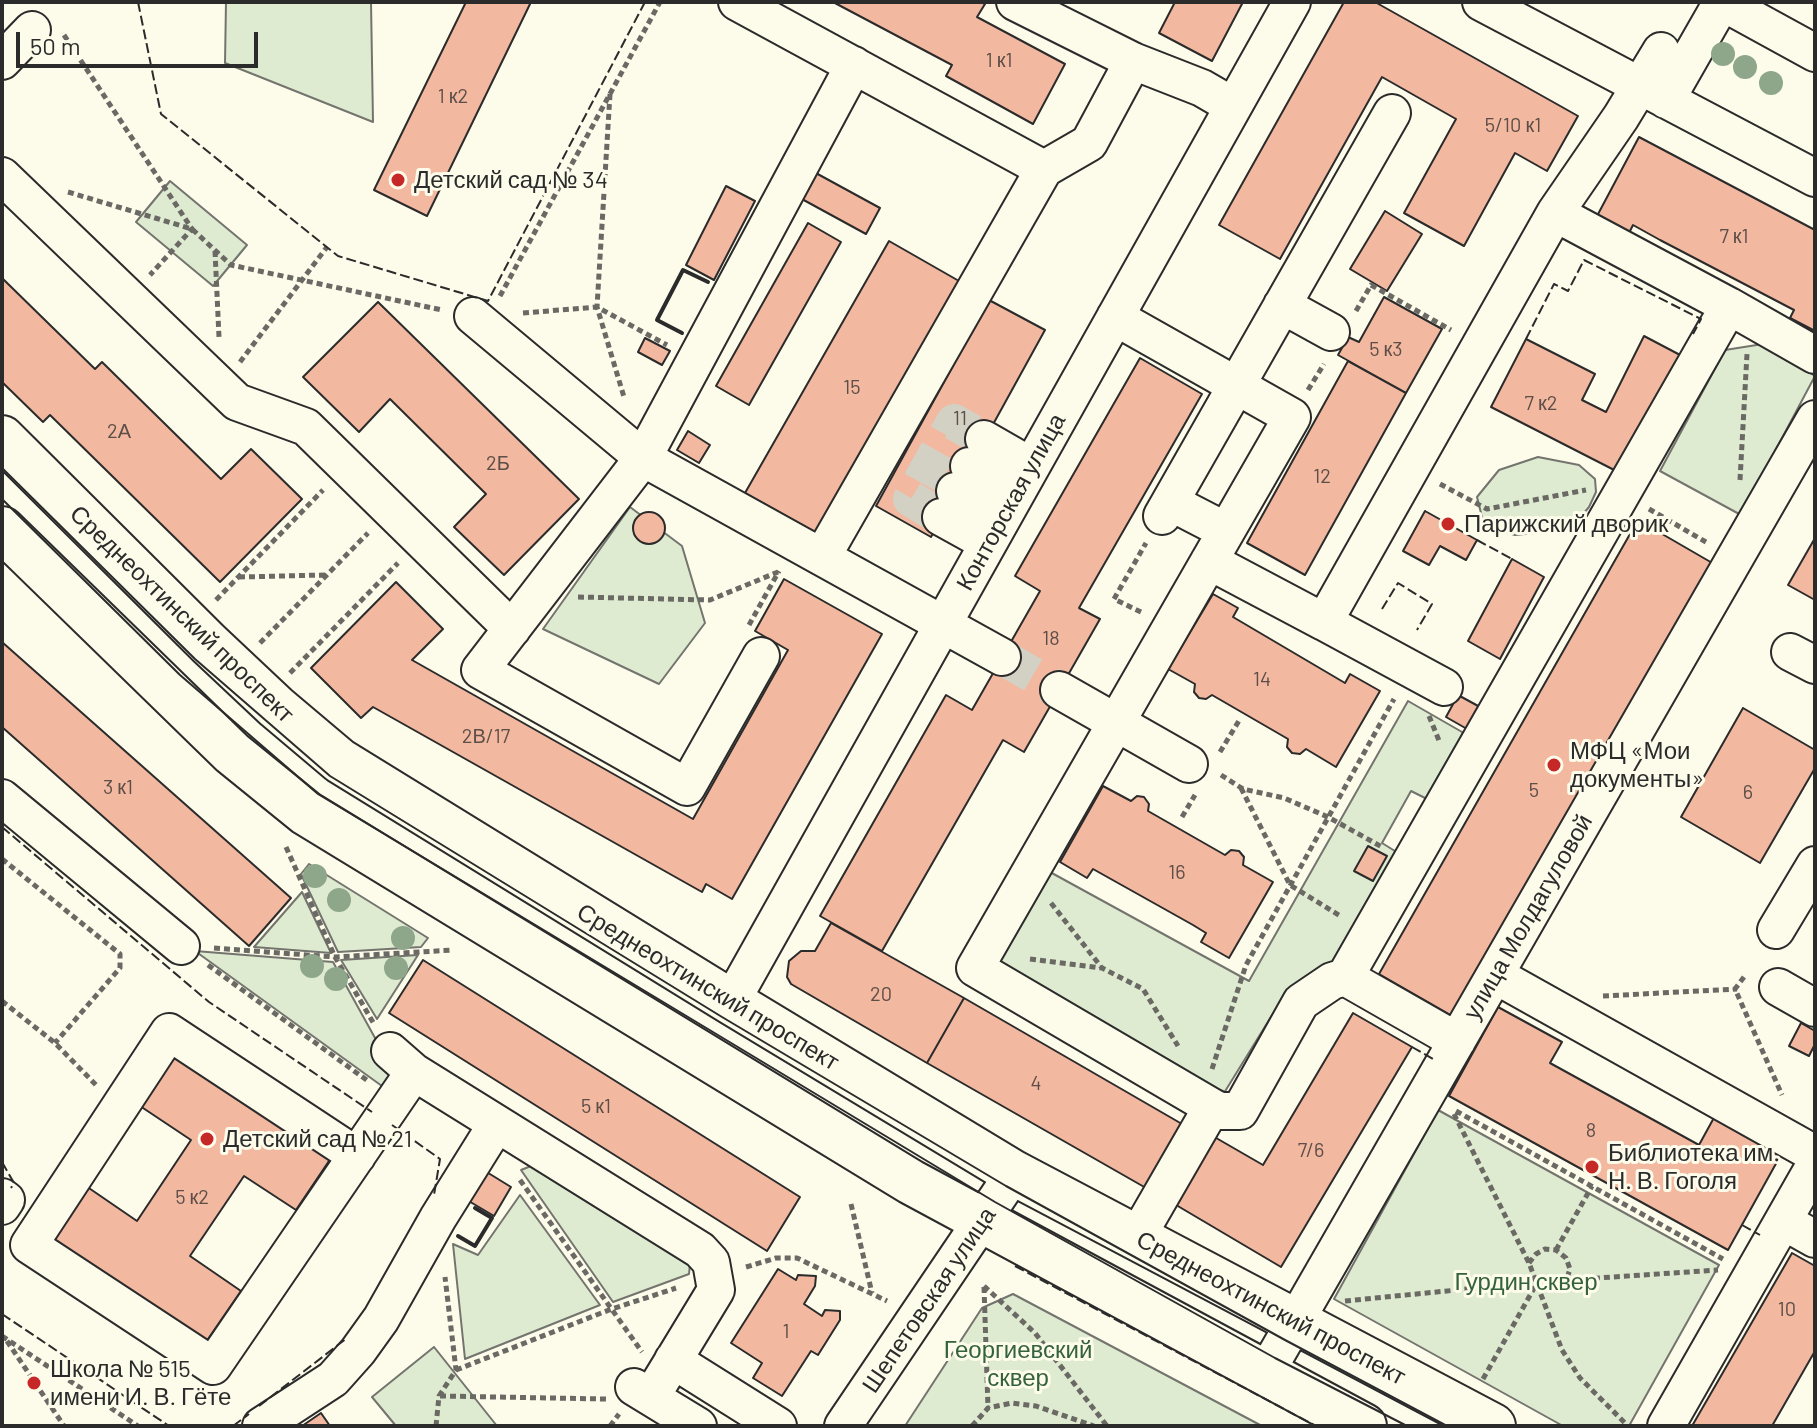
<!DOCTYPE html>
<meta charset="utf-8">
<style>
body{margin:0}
#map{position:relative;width:1817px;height:1428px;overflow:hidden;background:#fdfbea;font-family:Barlow,sans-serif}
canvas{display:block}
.frame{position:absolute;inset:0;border:4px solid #2b2b2b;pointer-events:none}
.scale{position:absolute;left:16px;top:32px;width:242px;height:36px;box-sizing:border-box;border:4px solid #2b2b2b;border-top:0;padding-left:10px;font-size:24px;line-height:28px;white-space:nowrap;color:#2b2b2b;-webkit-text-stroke:6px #fdfbea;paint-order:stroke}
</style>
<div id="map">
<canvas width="1817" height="1428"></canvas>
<div class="frame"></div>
<div class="scale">50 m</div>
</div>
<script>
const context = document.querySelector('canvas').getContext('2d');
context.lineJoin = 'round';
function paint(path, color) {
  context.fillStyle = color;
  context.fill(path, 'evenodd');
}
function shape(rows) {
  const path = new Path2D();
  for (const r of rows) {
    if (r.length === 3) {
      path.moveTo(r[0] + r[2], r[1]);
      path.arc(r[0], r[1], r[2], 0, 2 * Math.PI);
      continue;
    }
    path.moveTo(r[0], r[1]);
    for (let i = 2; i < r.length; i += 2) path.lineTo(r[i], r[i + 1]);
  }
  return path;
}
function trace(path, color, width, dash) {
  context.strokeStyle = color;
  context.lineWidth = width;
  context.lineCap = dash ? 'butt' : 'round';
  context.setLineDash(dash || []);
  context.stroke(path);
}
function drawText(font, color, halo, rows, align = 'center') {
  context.font = font + ' Barlow,sans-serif';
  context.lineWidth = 6;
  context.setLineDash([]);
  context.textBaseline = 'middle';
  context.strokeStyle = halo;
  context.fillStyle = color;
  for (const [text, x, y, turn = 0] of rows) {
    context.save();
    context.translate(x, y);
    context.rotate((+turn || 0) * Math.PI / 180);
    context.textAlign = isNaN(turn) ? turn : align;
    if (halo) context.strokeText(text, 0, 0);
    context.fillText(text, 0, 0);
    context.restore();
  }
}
const green = shape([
 [226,2,371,2,373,122,225,63,226,2],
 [170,181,247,245,213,286,136,222,170,181],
 [1763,344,1815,376,1741,515,1660,471,1725,350,1763,344],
 [1538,457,1579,465,1595,479,1596,492,1589,507,1579,519,1563,530,1515,535,1495,529,1482,517,1477,497,1499,470,1538,457],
 [630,507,682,546,705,623,659,684,543,629,630,507],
 [1408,701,1469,736,1433,802,1411,791,1382,843,1403,856,1340,967,1287,991,1224,1093,997,965,1050,872,1249,981,1408,701],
 [309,864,428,938,421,947,338,952,301,874,309,864],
 [302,892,331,953,254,947,302,892],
 [195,951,333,962,385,1056,406,1073,393,1094,195,951],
 [418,955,377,1019,341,960,418,955],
 [1438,1110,1719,1265,1629,1426,1563,1426,1334,1299,1438,1110],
 [541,1162,691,1253,689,1274,613,1302,521,1170,541,1162],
 [520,1195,600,1305,465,1359,453,1244,478,1255,520,1195],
 [1013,1294,1262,1426,905,1426,982,1308,1013,1294],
 [434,1347,497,1426,396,1426,372,1397,434,1347]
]);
paint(green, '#deebd1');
trace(green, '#74746e', 2);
const building = shape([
 [466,2,531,2,427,216,374,190,466,2],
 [833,2,981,2,985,4,977,17,1065,64,1033,124,946,76,952,65,833,2],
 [1175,2,1243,2,1212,61,1159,33,1175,2],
 [1344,2,1375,2,1578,116,1547,171,1515,153,1464,246,1404,213,1456,119,1382,77,1280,259,1219,225,1344,2],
 [1639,137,1815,230,1815,331,1790,318,1794,310,1660,240,1633,225,1629,233,1597,216,1639,137],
 [814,172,880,208,866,234,800,198,814,172],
 [726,186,755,201,714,280,686,265,726,186],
 [1385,211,1422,234,1387,291,1350,269,1385,211],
 [808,223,841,242,749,405,716,386,808,223],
 [889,241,959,281,816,533,745,493,889,241],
 [2,278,95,369,102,362,221,479,251,449,302,499,220,582,50,415,43,422,2,382,2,278],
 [1384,297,1442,329,1406,393,1338,355,1348,337,1359,342,1384,297],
 [989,300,1045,330,931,537,876,506,989,300],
 [378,302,579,499,504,575,454,527,486,494,390,399,359,432,303,377,378,302],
 [1644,336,1682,356,1622,474,1491,407,1526,339,1595,374,1582,400,1606,412,1644,336],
 [645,338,670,351,662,365,638,352,645,338],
 [1140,358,1202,394,1079,608,1100,619,1024,752,1003,740,882,951,820,916,946,695,972,710,1040,591,1015,576,1140,358],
 [1348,361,1406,393,1305,575,1247,543,1348,361],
 [688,431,710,445,699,463,677,450,688,431],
 [1425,511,1477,540,1466,560,1440,546,1429,565,1403,551,1425,511],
 [649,528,16],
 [1638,520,1714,564,1454,1017,1379,974,1638,520],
 [1815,538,1815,600,1788,585,1815,538],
 [1512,559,1544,577,1500,659,1468,641,1512,559],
 [784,579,882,634,732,899,706,884,702,892,373,707,361,718,311,668,396,582,443,629,412,660,693,819,788,650,755,631,784,579],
 [1213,594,1238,608,1233,617,1345,683,1350,674,1380,691,1336,767,1306,749,1300,754,1292,753,1287,747,1288,739,1212,695,1206,699,1199,698,1194,692,1195,684,1168,669,1213,594],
 [2,642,291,898,249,946,2,727,2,642],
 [1458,695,1480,707,1467,729,1446,717,1458,695],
 [1743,708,1815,750,1815,768,1760,863,1681,817,1743,708],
 [1103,786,1131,801,1137,796,1144,797,1149,804,1148,811,1225,855,1231,850,1239,851,1244,857,1243,865,1273,882,1229,958,1201,942,1206,933,1193,925,1093,869,1087,878,1060,862,1103,786],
 [1368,846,1387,856,1373,881,1354,871,1368,846],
 [831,923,964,998,927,1063,791,984,787,977,789,961,801,951,815,951,831,923],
 [423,960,800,1197,767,1251,389,1013,423,960],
 [964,998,1182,1124,1146,1188,927,1063,964,998],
 [1498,1007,1562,1042,1550,1063,1699,1145,1716,1114,1783,1151,1728,1250,1449,1096,1498,1007],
 [1353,1013,1412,1047,1281,1267,1171,1202,1211,1135,1263,1165,1353,1013],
 [1801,1023,1815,1031,1815,1044,1809,1056,1789,1046,1801,1023],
 [173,1051,331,1158,296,1210,244,1176,190,1256,241,1291,206,1342,48,1235,83,1184,137,1221,191,1140,137,1104,173,1051],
 [485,1171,511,1187,494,1216,467,1200,485,1171],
 [1792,1253,1815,1266,1815,1351,1772,1426,1692,1426,1792,1253],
 [778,1269,796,1280,798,1275,816,1276,815,1286,804,1304,822,1316,825,1310,840,1311,840,1320,818,1355,811,1351,782,1396,753,1378,762,1363,731,1343,778,1269],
 [321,1413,330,1426,302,1426,321,1413]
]);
paint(building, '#f2b8a0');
trace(building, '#2b2b2b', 2);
trace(shape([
 [941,517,911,499,954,422,984,439],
 [1002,657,1059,690]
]), '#d3d1c4', 36, [36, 18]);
const minor = shape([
 [737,2,1044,169],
 [1015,2,1133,61,1202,88,1233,106],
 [1481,2,1815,178],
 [1722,2,1815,53],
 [1661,51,1621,117,1555,213,1729,306],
 [2,61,32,30],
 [1666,100,1722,2],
 [2,176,237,402,306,427,512,629],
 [1282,305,1331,332],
 [473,316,643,458,1002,657],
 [1115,317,1292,417,975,968,1212,1107,1137,1237],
 [984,439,1031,466],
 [969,466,1017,492],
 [955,491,1002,517],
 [1170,502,1226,531],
 [1162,516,1392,113],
 [941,517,988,543],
 [822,557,1044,169,1089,143,1133,61],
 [1209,561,1324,622,1555,213],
 [1324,622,1444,687],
 [1790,652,1815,665],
 [761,656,687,787,480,670,643,458,854,65],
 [1059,690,1189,764],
 [2,798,181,946],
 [1776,930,1815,865],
 [1495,975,1815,1154],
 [1778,987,1815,1008],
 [731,1002,1292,2],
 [1457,1041,1345,977,1729,306,1815,355],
 [390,1051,414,1072,700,1250,711,1262,716,1290,651,1397],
 [1212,1107,1220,1111,1240,1111,1301,1002,1332,981,1345,977],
 [357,1156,169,1032,29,1245,213,1366,414,1072],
 [2,1197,6,1200,2,1206],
 [1783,1221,1815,1239],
 [673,1360,778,1426],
 [1265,1374,1815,419],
 [634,1387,698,1426],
 [261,1426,333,1379,358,1351,381,1319,438,1218,496,1125],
 [843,1426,1014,1173],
 [1666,1426,1815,1165]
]);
const major = shape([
 [2,438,209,644,276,707,340,761,731,1002,1014,1173,1493,1426],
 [2,529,232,753,306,813,911,1182,1364,1426]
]);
trace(minor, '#2b2b2b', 40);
trace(major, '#2b2b2b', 48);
trace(shape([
 [64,35,192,229,150,275],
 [610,94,597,307,624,397],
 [68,192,192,229,231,265,442,310],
 [215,251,219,337],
 [500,296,660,2],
 [1356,311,1371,285,1451,330],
 [523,313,597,307,667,345],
 [240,362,327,247],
 [1308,390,1324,364],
 [1740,480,1747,354],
 [1440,484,1487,509,1586,490],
 [1649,509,1706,542],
 [239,577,325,575],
 [578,597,710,600,778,572],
 [216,600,323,490],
 [1141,612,1114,599,1146,543],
 [749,625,779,571],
 [260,643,368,533],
 [290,673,398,563],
 [1429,716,1440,743],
 [1220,752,1240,719],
 [1221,775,1243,789,1284,798,1328,817,1382,847],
 [1241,788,1290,885,1342,917],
 [1182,817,1195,795],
 [286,847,335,957,374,1024],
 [2,859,120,954,120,968,55,1043],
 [1051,903,1102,968],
 [214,948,335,957,453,950],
 [1030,959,1102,968,1143,989,1178,1046],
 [208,965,368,1081],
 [1744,977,1735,989,1782,1095],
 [1603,996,1737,989],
 [2,1001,55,1043,96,1085],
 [1212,1069,1246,965,1394,699],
 [1456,1111,1723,1259],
 [1454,1114,1529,1263,1562,1350,1580,1378,1626,1424],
 [520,1180,642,1352],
 [851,1204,872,1293],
 [1556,1250,1592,1186],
 [1529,1263,1536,1254,1545,1249,1556,1250,1566,1258,1570,1269,1566,1281],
 [746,1267,776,1258,797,1258,887,1301],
 [984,1286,1035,1333,1107,1426],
 [984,1287,988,1408],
 [1345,1301,1538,1282,1718,1270],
 [2,1336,138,1426],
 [7,1341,64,1426],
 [456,1370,609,1310,676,1288],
 [1483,1379,1537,1283],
 [440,1396,606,1399],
 [436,1426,439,1396,456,1370,445,1277],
 [610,1426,619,1414],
 [972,1426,988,1408,1012,1403,1036,1406,1094,1426]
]), '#6a6964', 5, [6, 4]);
trace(minor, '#fdfbea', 36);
trace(major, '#fdfbea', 44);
trace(shape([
 [2,468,195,659,330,776,722,1017,1006,1186,1285,1340,1447,1426],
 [2,499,180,675,318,794,995,1202,1275,1358,1407,1426]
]), '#2b2b2b', 2);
trace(shape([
 [138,2,161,114,338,256,488,301,645,2],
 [1526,339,1554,284,1568,291,1584,260,1701,319,1693,334],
 [1477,540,1512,559],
 [1382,609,1398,583,1432,604,1417,630],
 [2,827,209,1002,372,1112],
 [1412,1047,1433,1059],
 [392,1125,440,1159,434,1195],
 [2,1162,14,1183,11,1188],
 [1742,1225,1760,1235],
 [1015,1266,1316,1426],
 [2,1314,169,1426],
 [259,1406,347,1338],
 [233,1426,249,1414]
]), '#2b2b2b', 2, [10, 4]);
trace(shape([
 [682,333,657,320,683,270,708,282],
 [458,1236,475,1246,492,1218,475,1208]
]), '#2b2b2b', 4);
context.fillStyle = '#8ea78a';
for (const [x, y] of [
 [1723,54],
 [1745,67],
 [1771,83],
 [315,876],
 [339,900],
 [403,938],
 [312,966],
 [396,968],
 [336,979]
]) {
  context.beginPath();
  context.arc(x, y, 12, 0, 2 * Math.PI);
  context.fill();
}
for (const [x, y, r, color] of [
 [398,180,8,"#c62828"],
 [1448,524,8,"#c62828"],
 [1554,765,8,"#c62828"],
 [207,1139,8,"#c62828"],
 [1592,1167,8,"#c62828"],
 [34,1383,8,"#c62828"]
]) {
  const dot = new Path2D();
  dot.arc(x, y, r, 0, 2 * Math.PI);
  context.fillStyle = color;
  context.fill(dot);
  trace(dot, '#fdfbea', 3);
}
drawText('20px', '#5d4e48', null, [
 ["1 к1",999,60],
 ["1 к2",453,96],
 ["5/10 к1",1513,125],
 ["7 к1",1734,236],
 ["5 к3",1386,349],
 ["15",852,387],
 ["7 к2",1541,403],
 ["11",960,418],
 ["2А",119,431],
 ["2Б",498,463],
 ["12",1322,476],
 ["18",1051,638],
 ["14",1262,679],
 ["2В/17",486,736],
 ["3 к1",118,787],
 ["5",1534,790],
 ["6",1748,792],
 ["16",1177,872],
 ["20",881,994],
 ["4",1036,1083],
 ["5 к1",596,1106],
 ["8",1591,1130],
 ["7/6",1311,1150],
 ["5 к2",192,1197],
 ["10",1787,1309],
 ["1",786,1331]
]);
drawText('24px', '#2b2b2b', '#fdfbea', [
 ["Детский сад № 34",414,180],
 ["Парижский дворик",1464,524],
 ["МФЦ «Мои",1570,751],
 ["документы»",1570,779],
 ["Детский сад № 21",223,1139],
 ["Библиотека им.",1608,1153],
 ["Н. В. Гоголя",1608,1181],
 ["Школа № 515",50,1369],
 ["имени И. В. Гёте",50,1397]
], 'left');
drawText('24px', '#2b2b2b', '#fdfbea', [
 ["Конторская улица",1011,502,-61],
 ["Среднеохтинский проспект",182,614,44],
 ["улица Молдагуловой",1528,917,-60],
 ["Среднеохтинский проспект",708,987,31],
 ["Шепетовская улица",929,1300,-56],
 ["Среднеохтинский проспект",1271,1308,28]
]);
drawText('24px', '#34623c', '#fdfbea', [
 ["Гурдин сквер",1526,1282],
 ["Георгиевский",1018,1350],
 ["сквер",1018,1378]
]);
</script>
